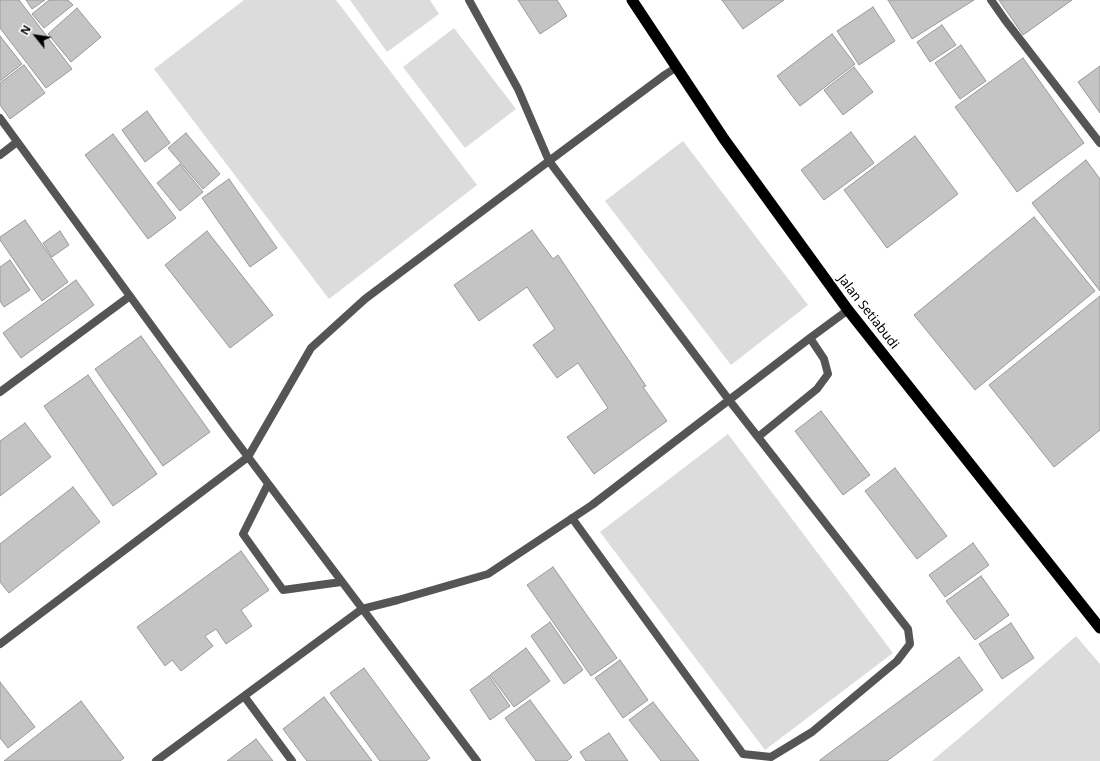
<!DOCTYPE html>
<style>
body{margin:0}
#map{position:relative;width:1100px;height:761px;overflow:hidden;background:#fff;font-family:"Noto Sans",sans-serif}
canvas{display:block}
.north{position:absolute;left:16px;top:16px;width:40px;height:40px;-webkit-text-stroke:3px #fff;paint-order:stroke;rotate:300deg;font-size:11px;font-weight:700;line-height:16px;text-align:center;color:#000}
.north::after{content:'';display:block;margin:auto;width:14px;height:18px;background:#000;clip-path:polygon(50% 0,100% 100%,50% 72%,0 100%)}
</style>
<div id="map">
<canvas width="1100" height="761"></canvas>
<div class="north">N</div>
</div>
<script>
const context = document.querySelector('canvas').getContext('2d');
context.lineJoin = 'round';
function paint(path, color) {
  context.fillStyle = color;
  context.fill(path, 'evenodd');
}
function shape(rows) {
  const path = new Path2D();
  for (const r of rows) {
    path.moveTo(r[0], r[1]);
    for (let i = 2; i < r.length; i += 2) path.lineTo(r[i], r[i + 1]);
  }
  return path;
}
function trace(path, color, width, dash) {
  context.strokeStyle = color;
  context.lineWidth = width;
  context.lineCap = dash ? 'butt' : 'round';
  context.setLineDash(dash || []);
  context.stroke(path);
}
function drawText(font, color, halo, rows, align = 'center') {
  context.font = font + ' "Noto Sans",sans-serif';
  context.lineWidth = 3.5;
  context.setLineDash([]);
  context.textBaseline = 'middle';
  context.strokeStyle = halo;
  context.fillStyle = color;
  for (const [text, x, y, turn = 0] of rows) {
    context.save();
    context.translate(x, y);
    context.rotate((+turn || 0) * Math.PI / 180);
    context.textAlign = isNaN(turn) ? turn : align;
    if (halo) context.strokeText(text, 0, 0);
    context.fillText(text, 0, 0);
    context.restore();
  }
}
paint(shape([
 [244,0,336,0,477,185,329,299,154,69],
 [350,0,430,0,439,14,387,52],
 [454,28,516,109,465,148,403,67],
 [683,141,808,305,731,365,605,201],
 [728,434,893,653,765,750,600,532],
 [1076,636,1100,664,1100,761,932,761,977,723]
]), '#dcdcdc');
const building = shape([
 [0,0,19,0,72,69,46,88,0,28,0,0],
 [26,0,45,0,32,9,26,0],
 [49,0,68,0,73,5,44,28,32,14,49,0],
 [518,0,557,0,567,16,540,34,518,0],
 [722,0,784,0,743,29,722,0],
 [888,0,974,0,912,39,888,0],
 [999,0,1072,0,1023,35,999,0],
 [873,7,895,41,859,65,837,31,873,7],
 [77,8,101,37,71,62,48,34,77,8],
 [942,25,956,45,930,62,917,42,942,25],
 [832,34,855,64,800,106,777,76,832,34],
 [0,36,22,64,0,81,0,36],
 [961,45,986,81,960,99,935,63,961,45],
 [1023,58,1084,143,1017,192,955,107,1023,58],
 [24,65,45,93,10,119,0,105,0,83,24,65],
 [1100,66,1100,113,1078,82,1100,66],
 [854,67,873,92,843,115,824,90,854,67],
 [147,111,170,143,145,162,122,130,147,111],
 [851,132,874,163,824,200,801,170,851,132],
 [186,133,220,174,203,189,168,148,186,133],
 [113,134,176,218,148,239,85,155,113,134],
 [915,136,958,194,887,248,844,190,915,136],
 [1086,160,1100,179,1100,291,1032,203,1086,160],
 [180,164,203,192,180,211,157,183,180,164],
 [229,179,277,248,250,267,202,198,229,179],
 [1034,217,1095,291,975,390,914,315,1034,217],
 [25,220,68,282,42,301,0,240,0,237,25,220],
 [532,230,553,259,558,255,646,386,643,387,667,421,594,474,567,437,608,408,578,363,557,378,533,345,555,329,527,287,479,321,454,285,532,230],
 [60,231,69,245,52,257,43,243,60,231],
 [207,231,273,315,230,348,165,265,207,231],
 [10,260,30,290,4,307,0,301,0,267,10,260],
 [76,280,94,305,21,358,3,333,76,280],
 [1100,296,1100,430,1054,467,989,385,1100,296],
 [141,336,210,432,163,466,95,369,141,336],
 [88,375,157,474,113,506,44,406,88,375],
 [821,411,870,475,843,495,795,431,821,411],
 [25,423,51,457,0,496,0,441,25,423],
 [895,468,947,536,917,559,865,491,895,468],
 [73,487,100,522,9,593,0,582,0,544,73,487],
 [973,543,989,565,945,597,929,575,973,543],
 [241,551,269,590,241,610,252,626,226,644,216,629,205,636,213,646,181,671,172,660,165,666,137,627,241,551],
 [553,567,617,658,591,676,527,585,553,567],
 [981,576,1009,615,975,640,946,601,981,576],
 [550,622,583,670,564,684,531,636,550,622],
 [1011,623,1034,658,1002,679,979,644,1011,623],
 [526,648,550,681,514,707,490,675,526,648],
 [959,657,983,690,887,761,820,761,820,760,959,657],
 [620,660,648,700,623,718,595,678,620,660],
 [364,668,430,758,426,761,380,761,330,693,364,668],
 [489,676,510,706,490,720,470,690,489,676],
 [0,682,35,727,8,748,0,738,0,682],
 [324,697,372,761,307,761,283,729,324,697],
 [530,700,572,757,567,761,536,761,505,718,530,700],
 [81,701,124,758,120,761,4,761,81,701],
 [653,702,699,761,661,761,629,720,653,702],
 [609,733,628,761,586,761,580,752,609,733],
 [256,739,273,761,227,761,256,739]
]);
paint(building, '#c4c4c4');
trace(building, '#999', 1);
trace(shape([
 [469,0,518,89,549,161,729,400,908,629,910,644,897,661,812,732,771,757,743,754,572,518],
 [0,118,227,429,477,761],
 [0,155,17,142],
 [0,392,130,296],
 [758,437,817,389,828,374,824,359,810,338],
 [268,484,243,534,283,590,341,582],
 [0,644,248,457,311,348,365,299,549,161,666,74,677,67],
 [244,696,292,761],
 [156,761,362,609,398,600,488,574,592,505,810,338,848,310]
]), '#555', 8);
trace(shape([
 [991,0,1005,20,1100,143]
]), '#555', 8);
trace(shape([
 [632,0,724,139,848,310,1100,628]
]), '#000', 11);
drawText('13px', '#000', '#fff', [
 ["Jalan Setiabudi",868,312,52]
]);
</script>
